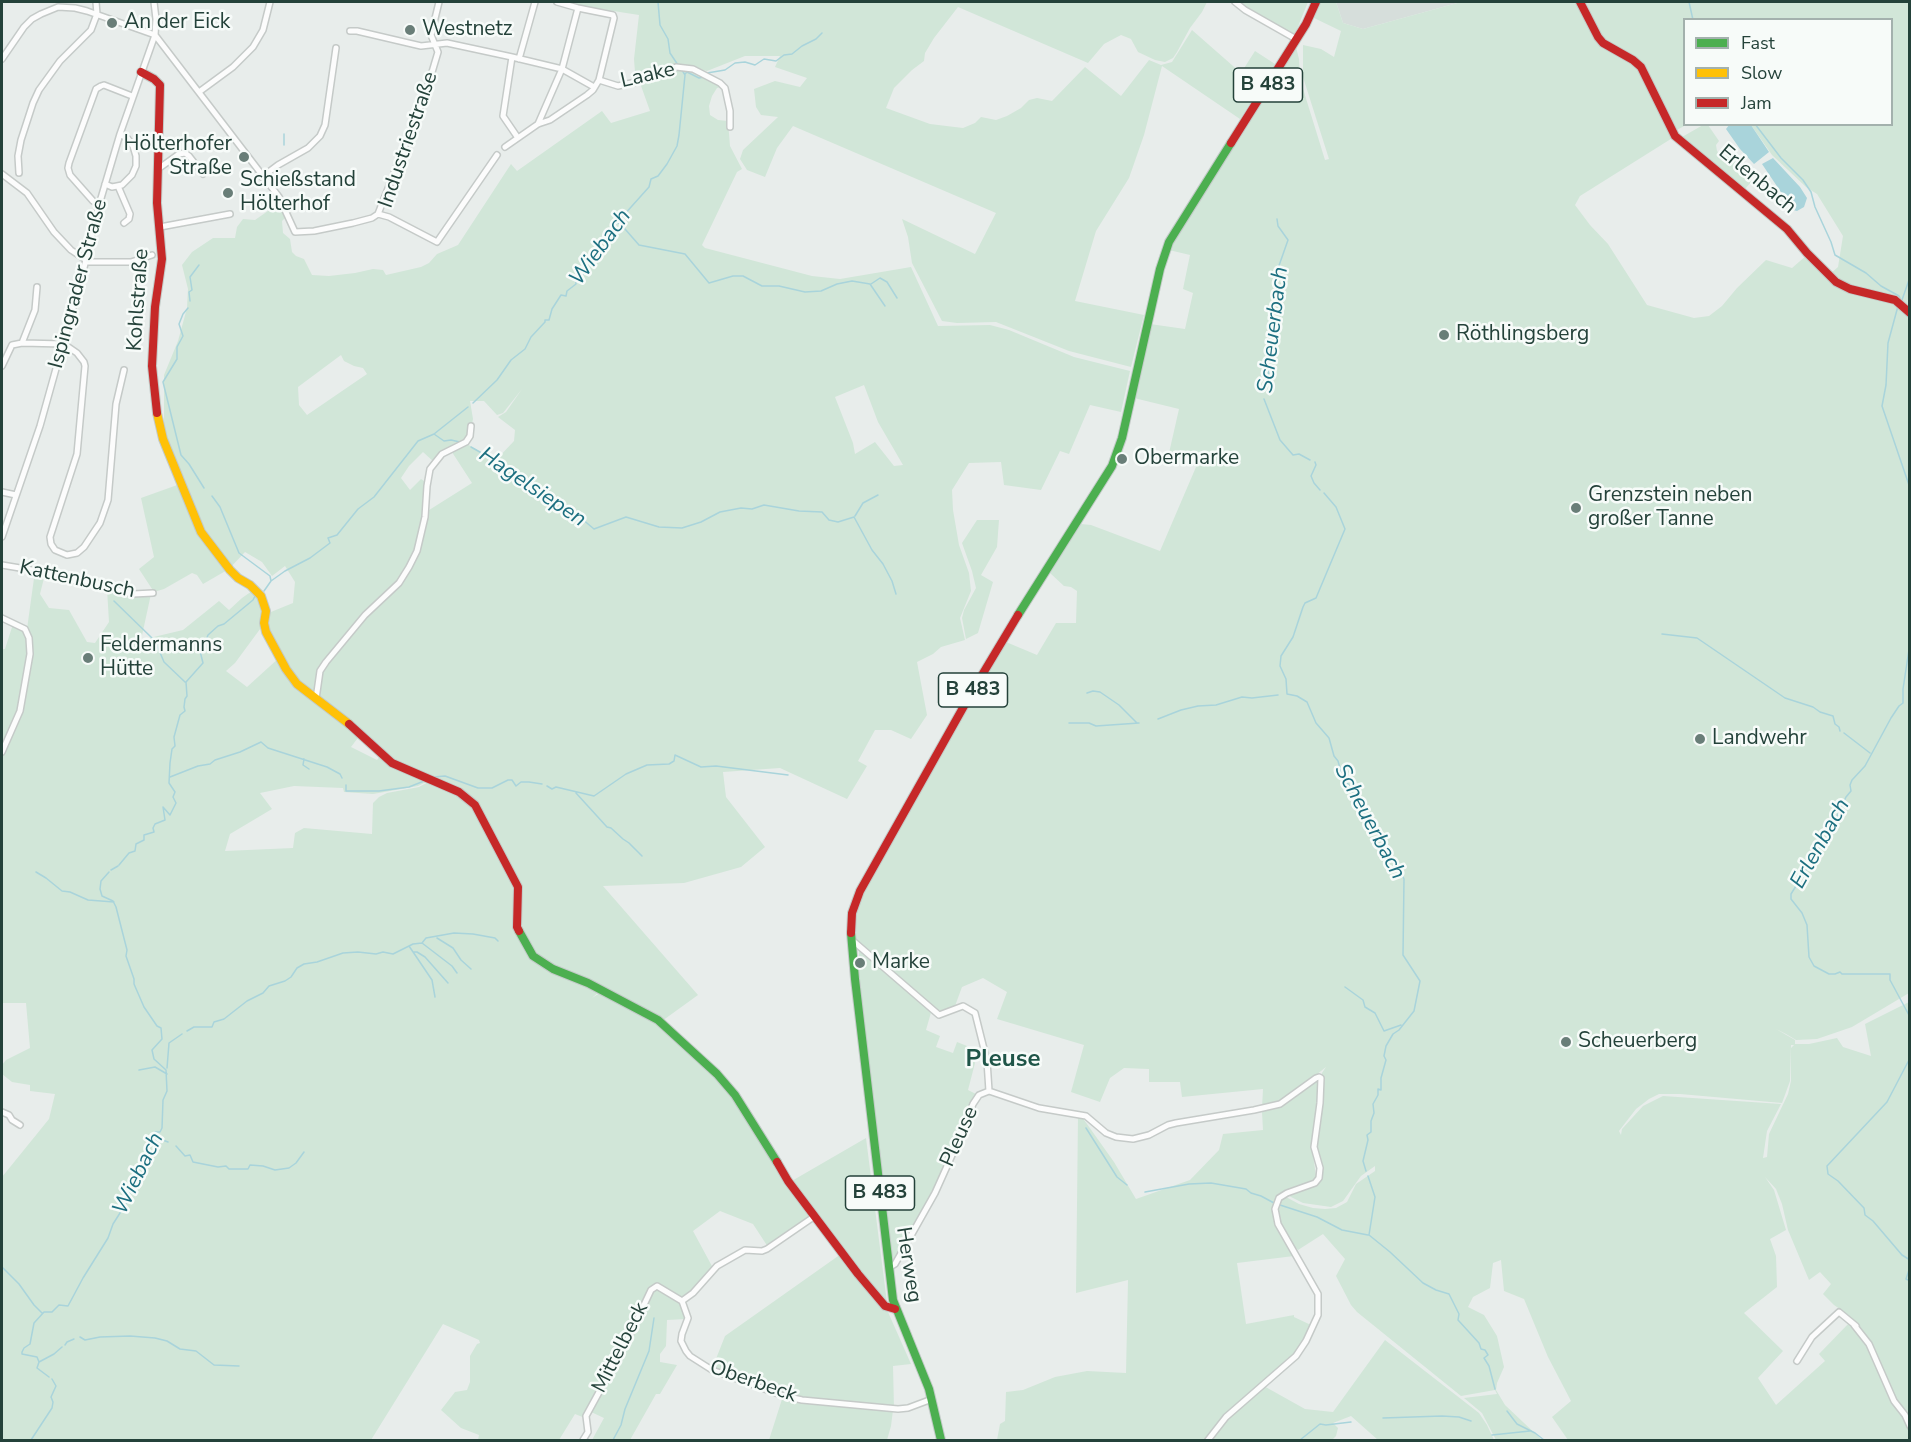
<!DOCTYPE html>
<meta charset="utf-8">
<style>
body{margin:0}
#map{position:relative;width:1911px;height:1442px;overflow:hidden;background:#e8edeb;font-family:"Nunito Sans",sans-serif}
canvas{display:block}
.frame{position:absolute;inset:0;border:3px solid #24423a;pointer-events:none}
.legend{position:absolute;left:1683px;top:18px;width:210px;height:108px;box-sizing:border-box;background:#f7fbf9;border:2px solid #a3b1ad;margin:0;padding:8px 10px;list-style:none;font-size:18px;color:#24423a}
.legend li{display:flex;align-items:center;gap:12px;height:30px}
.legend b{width:30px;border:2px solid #a3b1ad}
</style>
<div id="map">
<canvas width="1911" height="1442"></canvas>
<div class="frame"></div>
<ul class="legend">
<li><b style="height:8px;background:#4caf50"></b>Fast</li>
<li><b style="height:8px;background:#ffc107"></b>Slow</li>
<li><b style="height:8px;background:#c62828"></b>Jam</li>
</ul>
</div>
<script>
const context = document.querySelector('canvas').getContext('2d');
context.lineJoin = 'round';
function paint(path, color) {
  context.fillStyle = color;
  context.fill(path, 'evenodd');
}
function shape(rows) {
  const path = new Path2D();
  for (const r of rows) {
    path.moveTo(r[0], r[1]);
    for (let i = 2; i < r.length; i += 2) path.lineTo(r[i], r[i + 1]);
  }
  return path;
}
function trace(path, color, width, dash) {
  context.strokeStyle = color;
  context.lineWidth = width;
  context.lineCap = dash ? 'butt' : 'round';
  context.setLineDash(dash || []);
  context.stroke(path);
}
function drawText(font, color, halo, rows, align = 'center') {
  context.font = font + ' "Nunito Sans",sans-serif';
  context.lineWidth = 5;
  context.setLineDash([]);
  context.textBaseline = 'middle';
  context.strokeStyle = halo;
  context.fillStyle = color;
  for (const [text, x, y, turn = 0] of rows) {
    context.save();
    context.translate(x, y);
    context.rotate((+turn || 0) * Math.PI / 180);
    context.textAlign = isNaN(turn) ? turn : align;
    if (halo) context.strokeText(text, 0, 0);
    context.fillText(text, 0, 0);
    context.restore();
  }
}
paint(shape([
 [1336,2,1461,2,1363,29,1343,23]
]), '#d6dedb');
paint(shape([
 [576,2,1207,2,1202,12,1190,28,1177,52,1173,58,1165,62,1155,60,1138,52,1131,39,1121,35,1104,44,1088,63,958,7,934,38,925,53,924,61,912,70,894,88,886,108,930,124,963,128,975,123,981,117,996,120,1007,116,1021,108,1029,100,1037,98,1052,101,1085,67,1121,96,1149,60,1161,65,1172,62,1192,30,1241,73,1255,51,1275,64,1240,119,1162,66,1144,135,1129,178,1096,231,1075,301,1144,315,1131,367,1069,351,996,322,957,323,942,321,912,263,908,237,902,219,975,254,996,213,793,126,777,148,765,177,747,170,740,159,743,150,778,117,761,115,756,107,754,89,775,81,800,87,807,78,775,67,780,56,745,56,707,71,689,66,675,66,637,78,635,72,634,59,639,15,575,5],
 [1238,2,1308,2,1297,29,1295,34,1292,34,1248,10],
 [1319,2,1336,2,1343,23,1363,29,1461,2,1578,2,1596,38,1602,45,1636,65,1642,74,1655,104,1670,132,1674,137,1580,196,1575,205,1590,225,1608,244,1647,305,1694,318,1709,316,1722,306,1737,288,1766,260,1792,268,1807,255,1835,284,1849,291,1887,300,1901,307,1909,315,1909,993,1852,1027,1817,1039,1796,1040,1786,1034,1776,1029,1795,1040,1795,1044,1809,1044,1837,1038,1843,1047,1871,1056,1865,1024,1909,1002,1909,1421,1896,1401,1871,1345,1862,1330,1847,1314,1834,1305,1823,1294,1831,1284,1820,1272,1809,1280,1788,1230,1782,1204,1776,1189,1765,1177,1774,1190,1786,1230,1770,1239,1776,1256,1777,1287,1744,1313,1783,1351,1758,1378,1776,1405,1825,1361,1819,1354,1850,1322,1869,1346,1892,1402,1907,1421,1909,1429,1909,1440,1568,1440,1552,1417,1571,1401,1548,1357,1524,1299,1504,1291,1501,1260,1493,1263,1490,1288,1473,1297,1468,1307,1484,1315,1497,1336,1504,1367,1497,1383,1496,1390,1505,1405,1542,1440,1496,1440,1482,1413,1464,1398,1497,1394,1495,1390,1461,1396,1357,1312,1351,1305,1336,1276,1345,1259,1323,1234,1298,1250,1289,1242,1279,1225,1277,1209,1280,1198,1286,1197,1299,1204,1313,1208,1325,1209,1336,1208,1347,1202,1356,1184,1375,1171,1375,1166,1361,1176,1343,1201,1331,1207,1303,1203,1287,1195,1287,1192,1274,1202,1273,1206,1277,1225,1294,1256,1237,1263,1246,1324,1294,1315,1294,1317,1313,1326,1295,1356,1253,1390,1225,1417,1207,1440,997,1440,1000,1424,1005,1421,1006,1392,1023,1390,1055,1377,1087,1371,1126,1373,1128,1280,1076,1293,1078,1116,1082,1117,1114,1162,1136,1199,1190,1180,1219,1150,1223,1134,1263,1130,1262,1112,1283,1105,1320,1075,1312,1148,1316,1176,1322,1175,1323,1173,1315,1147,1322,1073,1326,1067,1281,1103,1262,1108,1263,1089,1182,1097,1180,1082,1149,1082,1149,1069,1124,1068,1110,1078,1100,1102,1071,1092,1084,1045,997,1019,1007,992,983,978,962,987,955,1006,943,1011,932,1009,926,1030,940,1036,936,1047,953,1053,957,1042,967,1046,975,1063,968,1090,978,1095,972,1104,957,1144,934,1193,905,1240,899,1254,892,1262,888,1219,873,1107,859,980,859,946,931,1007,854,938,855,914,864,893,978,687,1006,642,1037,655,1056,623,1076,623,1077,591,1071,587,1064,586,1050,573,1081,524,1091,525,1160,551,1196,467,1169,453,1179,409,1134,398,1150,324,1185,329,1193,293,1183,289,1190,255,1169,250,1176,237,1296,47,1299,59,1300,79,1325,160,1329,159,1303,77,1303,45,1321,49,1334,57,1341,31,1314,18],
 [1791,1045,1794,1045,1791,1048,1791,1081,1788,1094,1769,1134,1767,1157,1763,1158,1767,1131,1781,1104,1663,1096,1643,1106,1622,1129,1621,1135,1619,1131,1636,1109,1649,1099,1659,1094,1680,1094,1782,1103,1790,1081],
 [1582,2,1909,2,1909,308,1842,283,1830,274,1838,267,1843,236,1817,194,1806,187,1772,155,1751,125,1892,124,1892,20,1684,20,1684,124,1686,125,1675,131,1646,70,1609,45,1600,35],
 [677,68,692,70,720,87,717,88,712,96,709,106,710,115,718,120,728,121,730,146,742,169,737,172,702,245,705,248,812,276,840,279,911,267,938,326,990,325,1009,330,1074,357,1130,371,1121,412,1090,405,1069,454,1060,451,1041,490,1004,485,1001,462,969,463,952,490,953,510,959,545,969,573,971,591,960,618,965,640,941,647,933,654,917,662,927,715,911,739,891,730,875,730,858,761,867,766,847,799,780,768,723,772,726,797,765,847,741,867,684,883,603,886,698,995,662,1021,602,989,592,998,603,991,661,1022,682,1045,709,1068,726,1086,790,1186,813,1216,768,1247,753,1224,720,1211,693,1231,713,1268,693,1293,684,1300,657,1286,682,1303,686,1319,667,1320,666,1346,660,1354,660,1362,677,1365,660,1394,656,1394,630,1440,592,1440,604,1418,589,1411,608,1375,636,1331,642,1310,655,1286,650,1289,627,1341,607,1375,585,1418,575,1414,559,1440,478,1440,479,1435,461,1428,441,1410,455,1392,467,1390,470,1382,470,1356,477,1344,480,1343,479,1340,443,1324,371,1440,2,1440,2,1177,49,1119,55,1094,30,1091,30,1085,12,1082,2,1074,2,1065,6,1060,30,1048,26,1003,2,1003,2,754,21,711,29,667,32,645,27,629,35,571,45,574,40,594,49,608,69,610,87,642,95,643,109,622,107,589,132,595,151,594,141,640,183,630,219,601,229,610,242,598,255,589,261,596,264,604,265,611,263,625,235,663,226,671,247,687,280,657,296,684,345,721,360,735,351,747,377,760,381,755,392,763,430,780,418,786,373,794,344,792,343,788,294,786,260,793,272,809,230,834,225,851,293,848,295,833,304,828,372,834,373,803,379,797,387,793,419,787,432,780,452,789,465,798,478,812,517,887,516,921,517,927,522,936,518,927,520,890,519,884,476,804,455,787,393,762,346,720,317,699,321,671,355,627,320,671,316,698,298,684,292,677,265,624,266,614,293,603,295,582,285,566,272,576,262,562,245,552,229,569,204,535,229,569,203,584,197,575,192,573,164,589,154,592,139,569,154,557,141,498,180,484,194,514,164,438,164,375,178,341,187,308,188,289,182,265,192,252,213,238,235,238,237,227,243,219,255,220,278,204,285,218,282,221,283,233,290,239,292,252,296,256,304,259,312,275,329,276,355,273,373,269,383,270,386,275,421,267,429,263,437,254,458,245,511,164,517,171,602,111,611,123,650,111,640,83],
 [341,355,344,361,354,366,363,368,367,374,307,415,299,405,298,387],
 [864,385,878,422,903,465,894,466,875,442,855,454,853,443,835,397],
 [522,389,506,412,498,417,515,430,514,441,496,460,465,443,470,435,473,419,470,401,484,401,497,415,503,413],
 [450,449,472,483,426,512,427,483,421,479,410,490,401,478,409,466,423,452,434,462,441,454],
 [1703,125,1708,125,1719,141,1716,145,1717,151,1724,158,1728,153,1752,181,1745,189,1682,137],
 [977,520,999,520,997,547,981,575,993,582,978,633,966,639,962,618,964,610,976,588,972,571,962,543],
 [13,624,22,628,26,633,29,654,20,706,2,751,2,649,5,649],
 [866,1138,886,1295,887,1304,871,1289,790,1182],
 [841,1254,888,1312,911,1364,893,1366,894,1408,846,1405,784,1395,712,1369,725,1336],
 [1385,1340,1479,1413,1487,1425,1494,1440,1378,1440,1351,1416,1333,1423,1338,1428,1336,1436,1332,1440,1209,1440,1227,1418,1262,1385,1305,1409,1333,1412],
 [783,1396,893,1410,891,1426,887,1440,769,1440]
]), '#d1e6d8');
paint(shape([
 [1729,125,1751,125,1769,152,1754,164,1740,149,1726,129],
 [1773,158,1800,187,1807,198,1804,207,1797,211,1793,210,1762,164]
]), '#a9d4db');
trace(shape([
 [658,2,660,25,668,39,670,53,678,65],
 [1689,2,1693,20],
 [707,73,725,70,735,63,745,62,755,65,764,59,776,61,784,55,792,54,802,46,816,39,822,33],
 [685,74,687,72,699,78,704,77],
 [1755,124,1781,158,1803,180,1811,192,1815,207,1831,242,1835,255,1866,273,1881,286,1899,296,1901,300],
 [284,134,284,145],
 [617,222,625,229,639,245,685,254,709,283,733,276,743,276,762,286,779,286,805,292,821,291,837,284,852,281,870,284,885,306],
 [871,284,880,278,887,282,897,298],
 [1902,300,1910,277],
 [190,301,189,292,192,290,190,277,199,265],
 [1898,306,1888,343,1886,385,1882,406,1910,488],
 [188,308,183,314,179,324,183,336,177,347,177,359,163,382,181,455,189,464,204,488],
 [1265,380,1268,376,1269,370,1266,368,1272,305,1276,291,1275,277,1288,240,1278,226,1277,219],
 [1264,399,1280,440,1293,455,1299,454,1310,460],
 [473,403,497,380,511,360,525,349,531,337,545,322,545,320,549,320,552,309,561,295,566,296,567,291,576,284,576,280,582,276,591,261,593,254,606,235,649,187,651,179,658,176,667,164,677,146,679,135,685,75,682,70],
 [434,434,444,441,451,440,460,442],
 [471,447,529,480,562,502,594,529,626,517,659,527,682,528,701,522,720,512,741,508,752,509,764,505,799,511,822,512,829,520,838,522,854,517,872,550,883,564,892,581,896,594],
 [1315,462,1316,465,1311,476,1314,483,1320,490],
 [1324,493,1336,507,1345,529,1316,598,1305,603,1303,607,1293,637,1281,656,1280,666,1286,679,1287,694,1297,696,1307,702,1316,723,1329,738,1334,756,1338,761,1343,779,1350,786,1355,799,1397,864,1404,879,1403,955,1420,981,1414,1011,1399,1030,1393,1034,1386,1046,1384,1056,1386,1060,1381,1078,1381,1090,1378,1089,1378,1095,1373,1104,1374,1113,1371,1121,1371,1132,1367,1135,1368,1140,1363,1161,1366,1171],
 [212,496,220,507,239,553,270,576,271,581],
 [855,516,863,503,878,495],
 [264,591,271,581,285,571,310,558,330,543,328,538,337,535,358,509,374,497,418,441,434,434,468,407],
 [114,601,152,638],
 [1662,634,1697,638,1785,698,1813,707,1820,712,1833,716,1835,724,1839,727,1840,731],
 [156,643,164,662,185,682],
 [1910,643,1903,689,1903,703,1899,706,1891,718,1865,766,1852,780,1850,785,1851,791,1846,797,1829,833,1791,894,1791,899,1802,913,1807,925,1809,957,1814,966,1829,974,1835,974,1840,972,1842,974,1890,974,1890,980,1910,1017],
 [1087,693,1093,691,1100,692,1119,705,1137,723],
 [1158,719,1181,710,1198,706,1216,705,1242,697,1252,698,1278,695],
 [1069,723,1089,723,1096,726,1139,723],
 [1844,733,1870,753],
 [304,759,303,765,309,769],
 [170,777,198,766,210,764,215,760,240,752,261,742,268,748,327,767,340,774,342,778],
 [433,777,445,776,478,788,492,788,508,780,512,780,516,786,521,782,529,782,542,784],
 [346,785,346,791,379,791,409,787,424,781],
 [547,786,552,789,556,787,594,796,626,774,647,765,669,764,674,761,675,755,701,767,716,766,788,775],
 [576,793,607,827,611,828,623,839,629,843,642,856],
 [119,865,129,853,135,851,136,844,144,840,144,835,154,832,153,828,155,824,165,820,163,807,170,815,176,803,173,797,175,792,169,783,170,763,172,749,175,746,174,737,180,715,185,711,184,707,185,699,187,696,186,682,203,663,200,651,200,645,205,643,208,635,218,626,224,624,253,600,255,596],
 [111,870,118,866],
 [36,872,46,878,62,891,70,892,88,900,114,902],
 [437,938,453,948,461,960,471,969],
 [422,943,452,966,457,973],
 [409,946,432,980,435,997],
 [414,952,417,952,425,957,448,983],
 [1345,987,1363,1000,1365,1007,1375,1013,1384,1031,1401,1025],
 [187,1031,194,1027,212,1027,214,1022,224,1019,247,1001,263,993,269,986,285,981,291,977,297,968,304,964,317,962,343,953,358,952,376,954,383,952,393,954,413,944,422,943,426,938,454,933,473,934,495,938,498,941],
 [1910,1058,1887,1102,1827,1166,1828,1174,1838,1181,1864,1208,1865,1215,1873,1221,1902,1255,1910,1260],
 [167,1068,169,1043,182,1034],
 [139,1070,155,1067,167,1074],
 [1086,1128,1117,1177,1127,1185],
 [155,1137,168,1142],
 [176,1146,185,1156,190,1155,193,1162,218,1167,226,1166,229,1169,248,1169,250,1165,263,1166,275,1170,289,1168,296,1163,304,1152],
 [1368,1176,1375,1197,1369,1235,1390,1252,1423,1283,1436,1290,1449,1294,1459,1314,1458,1320,1479,1343,1481,1349,1485,1350,1488,1355,1484,1358,1489,1366,1495,1389],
 [1145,1192,1189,1184,1211,1183,1246,1189,1251,1193,1261,1196,1274,1203],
 [1280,1205,1317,1217,1342,1230,1368,1235],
 [2,1267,19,1284,34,1305,42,1313],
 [1910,1267,1906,1279,1910,1281],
 [80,1337,85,1340,100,1337,130,1336,155,1338,167,1341,180,1349,196,1351,214,1365,239,1366],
 [65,1345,67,1342,74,1339],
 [39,1362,54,1354,62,1347],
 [49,1377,37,1368,39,1362,37,1357,22,1354,22,1352,24,1348,30,1344,34,1323,44,1312,52,1312,59,1305,68,1306,83,1278,108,1238,113,1224,127,1202,136,1173,154,1153,156,1143,155,1132,160,1132,162,1128,163,1100,167,1091,166,1070,154,1059,152,1050,162,1039,161,1028,157,1026,144,1007,134,984,134,979,126,956,127,950,116,907,113,901,102,896,100,889,101,881,109,872],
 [1507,1411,1517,1424,1535,1433,1544,1440],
 [1383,1418,1442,1416,1459,1417,1471,1421],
 [1492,1435,1530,1431],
 [31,1440,52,1408,53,1402,51,1397,56,1386,52,1379],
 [613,1440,621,1425,625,1409,649,1351,654,1318],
 [1300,1440,1320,1424,1326,1425,1351,1422]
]), '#a9d4db', 1.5);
const street = shape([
 [1235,2,1245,10,1296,39],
 [350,31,357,31,421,46,447,43,512,57,562,69,594,87],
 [155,35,279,197,295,232,314,231,353,223,372,218,378,214],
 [512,57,503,116,518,138],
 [2,59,24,27,32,19,41,14,58,7,75,8,87,11,155,35],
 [519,59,535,2],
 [599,80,618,86,636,82,676,67,693,69,720,83,725,88,730,111,730,127],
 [199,92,233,67,253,47,263,30,270,2],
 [538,124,562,69,578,8],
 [505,147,538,124,550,120,587,95,593,90,599,80,614,18,613,15,578,8,557,2],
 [158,169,179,154,185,153,189,156,203,174],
 [19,173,18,156,21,140,33,103,39,90,60,61,91,30,97,14,96,2],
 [2,174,27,193,54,232,71,250,86,260],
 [262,177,278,165,308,148,320,136,325,125,336,48],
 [105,184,112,187,122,185,132,175,136,166,136,156,133,146,128,139,120,134],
 [118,186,130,214,129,219,124,223],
 [99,205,93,201,70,175,68,168,69,163,96,89,101,86,104,85,132,96],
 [378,214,427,89,438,52,431,35,439,2],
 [378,214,389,217,437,242,497,155],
 [160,227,230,214],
 [86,262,131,262,152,255],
 [22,343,35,310,37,287],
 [2,366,12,345,22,343,64,344,77,353,84,362,85,366,77,454,50,537,51,544,55,550,67,555,77,553,84,547,100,523,108,500,116,404,124,370],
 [2,492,16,495],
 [2,537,40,426,83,272,99,205,120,134,155,35,156,19,154,2],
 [2,565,38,571,68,580,97,583,108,588,133,594,153,593],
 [2,618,25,629,29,638,30,654,20,711,2,752],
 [316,699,320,671,326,662,365,615,399,583,409,567,417,551,425,517,427,486,430,469,442,454,466,442,470,436,471,426],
 [852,940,939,1015,963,1006,975,1013,987,1061,989,1091,979,1095,973,1104,957,1144,935,1193,895,1264,889,1268],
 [989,1091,1039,1108,1086,1116,1106,1133,1116,1137,1133,1139,1149,1135,1168,1125,1176,1123,1254,1110,1280,1104,1316,1078,1319,1077,1321,1078,1320,1103,1314,1147,1320,1168,1319,1178,1315,1183,1287,1193,1279,1198,1275,1209,1278,1224,1318,1294,1318,1315,1306,1341,1296,1356,1226,1417,1208,1440],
 [2,1112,9,1115,12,1120,20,1125],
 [815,1216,767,1249,762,1251,745,1250,717,1266,693,1293,682,1301,688,1318,682,1334,681,1341,686,1351,690,1356,712,1370,784,1396,802,1400,898,1409,908,1408,932,1399],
 [1797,1361,1812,1337,1839,1312,1856,1326,1854,1325,1869,1344,1894,1401,1905,1415,1910,1426],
 [583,1440,588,1432,586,1416,627,1341,651,1290,657,1286,682,1301]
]);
const fast = shape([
 [1018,615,1112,466,1122,438,1160,269,1169,242,1231,143],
 [519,931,533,956,553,969,588,983,658,1020,717,1074,735,1095,777,1162],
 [851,933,855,979,893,1300,929,1389,941,1440]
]);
const slow = shape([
 [157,413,163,439,201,532,230,570,238,578,250,585,261,596,266,611,264,623,266,632,286,669,297,684,349,724]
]);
const jam = shape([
 [1580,2,1598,37,1603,43,1633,60,1641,67,1675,136,1787,229,1807,253,1836,282,1850,289,1895,300,1910,313],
 [141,72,154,79,160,85,157,203,162,259,155,307,152,366,157,413],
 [1231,143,1306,24,1316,2],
 [349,724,392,763,459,792,475,805,518,887,517,927,519,931],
 [851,933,852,913,860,891,973,690,1018,615],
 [777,1162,788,1181,858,1274,885,1306,895,1309]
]);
trace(street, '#c5cac8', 8);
trace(fast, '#c3cbc8', 10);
trace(slow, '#c3cbc8', 10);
trace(jam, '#c3cbc8', 10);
trace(street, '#fcfcfc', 5);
trace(fast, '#4caf50', 8);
trace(slow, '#ffc107', 8);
trace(jam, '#c62828', 8);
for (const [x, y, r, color] of [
 [112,23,6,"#697e78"],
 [410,30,6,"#697e78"],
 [244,157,6,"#697e78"],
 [228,193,6,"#697e78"],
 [1444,335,6,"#697e78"],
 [1122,459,6,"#697e78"],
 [1576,508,6,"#697e78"],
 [88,658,6,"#697e78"],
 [1700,739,6,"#697e78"],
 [860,963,6,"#697e78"],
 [1566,1042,6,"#697e78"]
]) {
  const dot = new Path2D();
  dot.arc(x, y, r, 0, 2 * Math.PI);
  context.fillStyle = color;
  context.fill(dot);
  trace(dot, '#f7fbf9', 2);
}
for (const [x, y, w] of [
 [1268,85,69],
 [973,690,69],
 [880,1193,69]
]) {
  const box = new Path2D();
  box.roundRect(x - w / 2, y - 17, w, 34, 4.5);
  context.fillStyle = '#f7fbf9';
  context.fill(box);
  trace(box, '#24423a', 1.5);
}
drawText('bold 20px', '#24423a', null, [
 ["B 483",1268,85],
 ["B 483",973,690],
 ["B 483",880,1193]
]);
drawText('21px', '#24423a', '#f7fbf9', [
 ["An der Eick",124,23],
 ["Westnetz",422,30],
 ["Hölterhofer",232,145,"right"],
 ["Straße",232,169,"right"],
 ["Schießstand",240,181],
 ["Hölterhof",240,205],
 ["Röthlingsberg",1456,335],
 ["Obermarke",1134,459],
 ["Grenzstein neben",1588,496],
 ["großer Tanne",1588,520],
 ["Feldermanns",100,646],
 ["Hütte",100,670],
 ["Landwehr",1712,739],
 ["Marke",872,963],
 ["Scheuerberg",1578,1042]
], 'left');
drawText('21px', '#24423a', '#f7fbf9', [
 ["Laake",648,76,-13],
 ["Industriestraße",409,140,-71],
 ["Erlenbach",1757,180,40],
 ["Ispingrader Straße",79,284,-75],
 ["Kohlstraße",139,300,-86],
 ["Kattenbusch",77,580,12],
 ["Pleuse",960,1137,-66],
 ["Herweg",908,1265,81],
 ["Mittelbeck",621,1348,-63],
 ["Oberbeck",753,1382,19]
]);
drawText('italic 22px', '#1c6f80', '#f7fbf9', [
 ["Wiebach",601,248,-54],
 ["Scheuerbach",1274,330,-83],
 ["Hagelsiepen",532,488,34],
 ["Scheuerbach",1369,822,62],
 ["Erlenbach",1821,844,-61],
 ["Wiebach",139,1174,-64]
]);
drawText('bold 24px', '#1f5548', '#f7fbf9', [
 ["Pleuse",1003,1060]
]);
</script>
